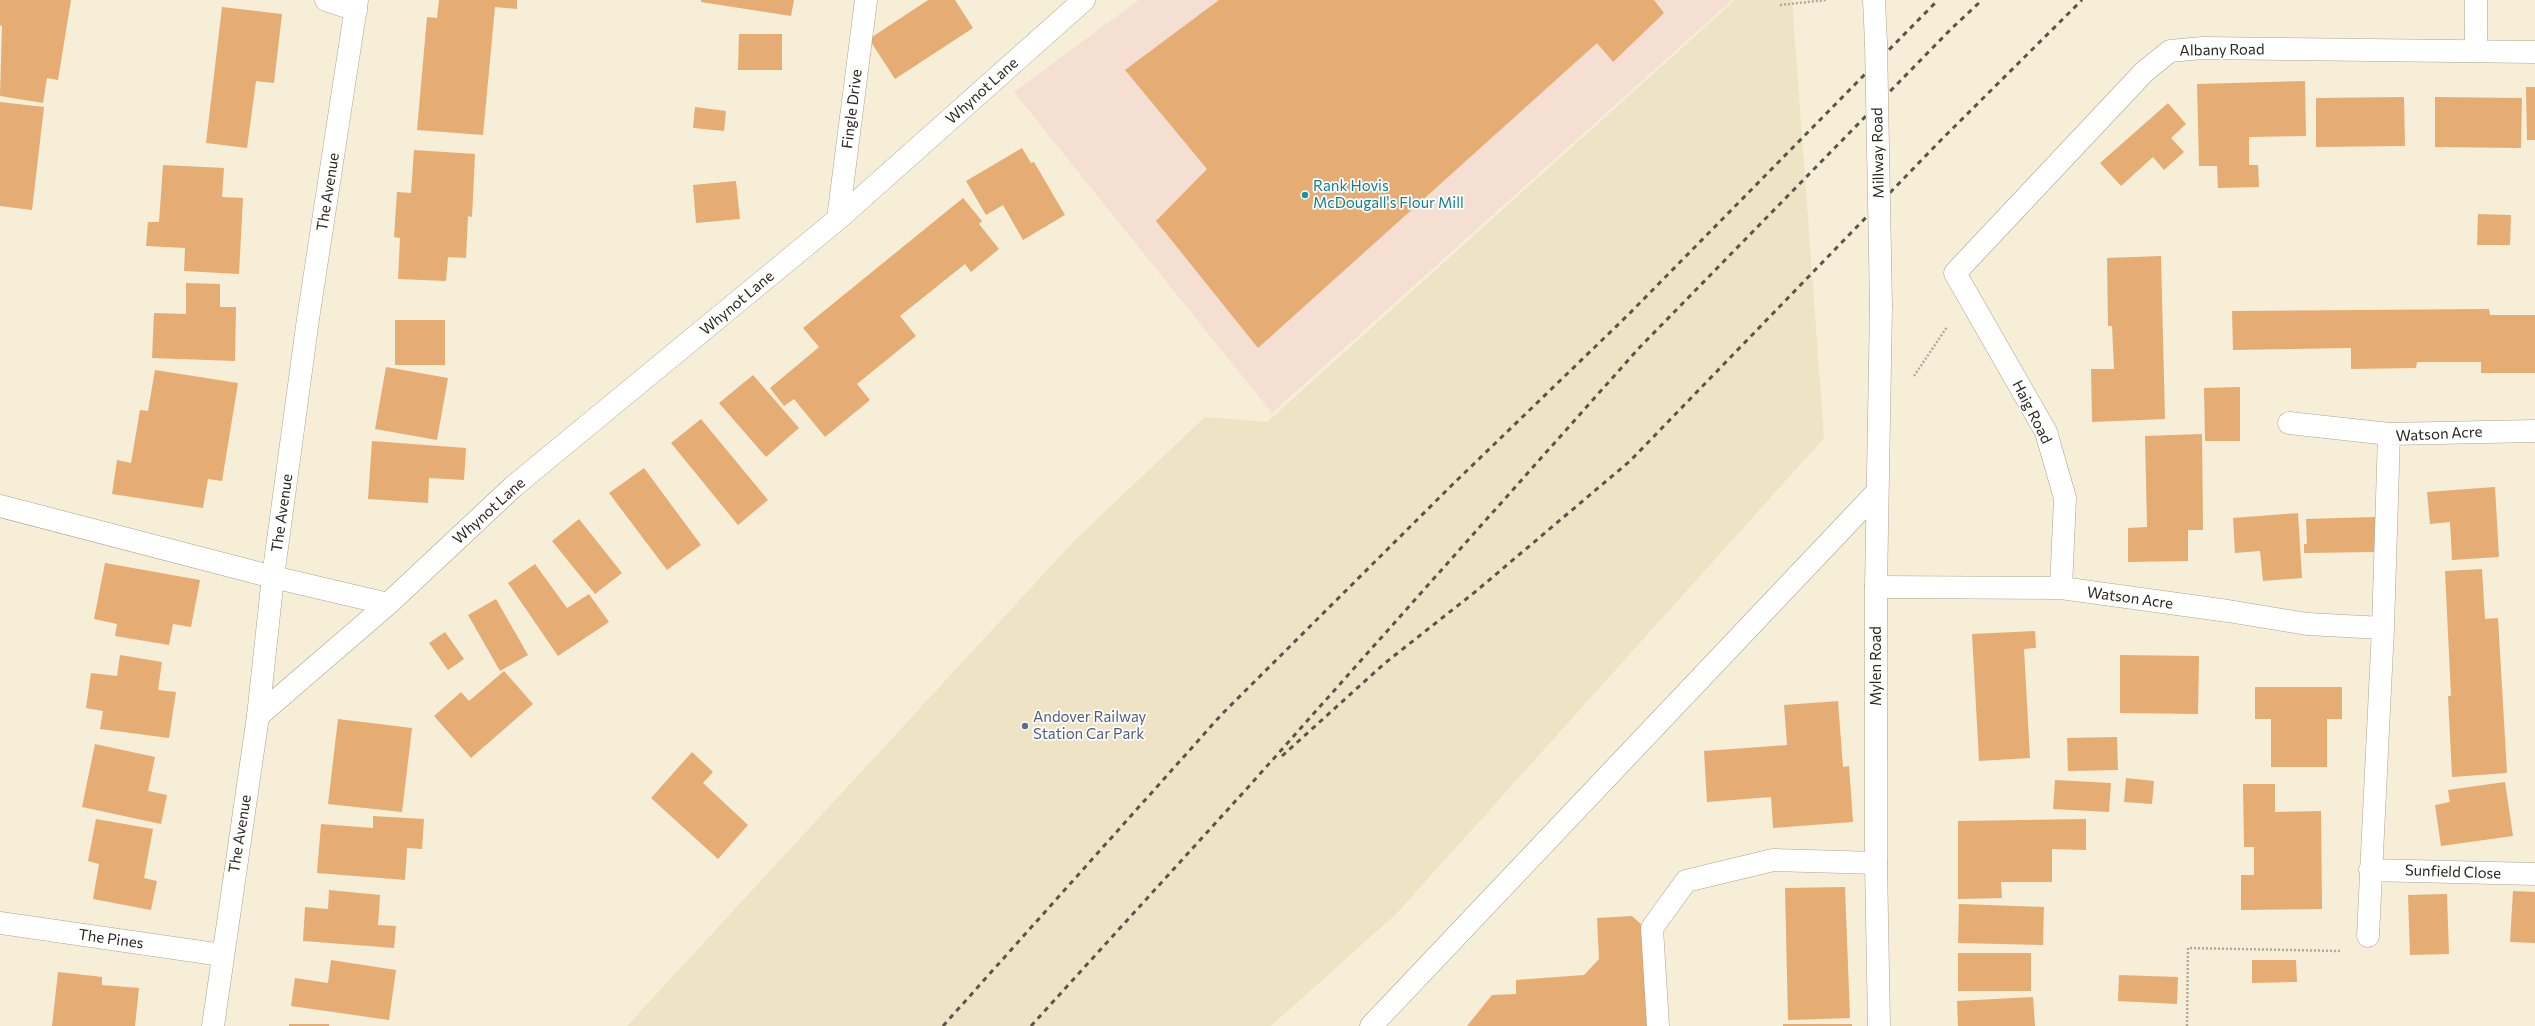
<!DOCTYPE html>
<style>
body{margin:0}
canvas{display:block;background:#f6eed7}
</style>
<canvas width="2535" height="1026"></canvas>
<script>
const context = document.querySelector('canvas').getContext('2d');
context.lineJoin = 'round';
function paint(path, color) {
  context.fillStyle = color;
  context.fill(path, 'evenodd');
}
function shape(rows) {
  const path = new Path2D();
  for (const r of rows) {
    path.moveTo(r[0], r[1]);
    for (let i = 2; i < r.length; i += 2) path.lineTo(r[i], r[i + 1]);
  }
  return path;
}
function trace(path, color, width, dash) {
  context.strokeStyle = color;
  context.lineWidth = width;
  context.lineCap = dash ? 'butt' : 'round';
  context.setLineDash(dash || []);
  context.stroke(path);
}
function drawText(font, color, halo, rows, align = 'center') {
  context.font = font + ' Commissioner,sans-serif';
  context.lineWidth = 3.5;
  context.setLineDash([]);
  context.textBaseline = 'middle';
  context.strokeStyle = halo;
  context.fillStyle = color;
  for (const [text, x, y, turn = 0] of rows) {
    context.save();
    context.translate(x, y);
    context.rotate((+turn || 0) * Math.PI / 180);
    context.textAlign = isNaN(turn) ? turn : align;
    if (halo) context.strokeText(text, 0, 0);
    context.fillText(text, 0, 0);
    context.restore();
  }
}
paint(shape([
 [1735,0,1792,0,1824,438,1397,913,1271,1026,627,1026,1075,540,1205,417,1267,422]
]), '#eee3c5');
paint(shape([
 [1139,0,1732,0,1272,413,1014,92]
]), '#f5dfd2');
paint(shape([
 [0,0,71,0,58,80,47,78,43,103,0,96,2,26,0,25],
 [439,0,517,0,517,9,495,7,483,135,417,130,427,17,437,18],
 [701,0,794,0,791,16,701,2],
 [928,0,955,0,973,28,895,79,869,39],
 [1219,0,1654,0,1664,13,1613,62,1597,43,1258,348,1156,221,1207,169,1125,70],
 [222,7,282,14,274,83,256,81,247,148,206,143],
 [739,34,782,34,782,70,738,70],
 [2305,81,2306,136,2249,137,2249,165,2258,165,2259,187,2218,188,2217,166,2199,166,2197,84],
 [2526,87,2535,87,2535,140,2527,140],
 [2404,97,2405,146,2316,147,2316,98],
 [2435,97,2522,98,2521,148,2435,147],
 [0,102,44,107,32,210,0,206],
 [2168,103,2186,124,2171,138,2184,152,2164,170,2153,157,2121,186,2100,163],
 [695,107,726,111,724,131,693,128],
 [1022,148,1031,163,1034,162,1065,215,1023,240,1003,205,986,215,966,181],
 [414,150,475,154,472,217,468,216,466,258,448,257,446,281,398,279,400,238,394,237,397,192,411,193],
 [163,165,224,168,222,197,243,198,239,274,184,271,185,248,146,246,148,222,159,222],
 [736,181,740,219,696,223,693,185],
 [963,198,982,221,979,224,999,249,971,272,965,264,900,316,916,336,857,384,870,400,825,437,794,399,784,406,770,388,819,347,803,328],
 [2478,214,2511,215,2510,245,2477,245],
 [2161,256,2165,419,2092,422,2091,369,2114,369,2112,326,2108,326,2107,258],
 [186,283,220,284,220,307,236,307,235,361,152,358,154,313,186,314],
 [2489,309,2490,315,2535,315,2535,373,2481,373,2481,362,2417,362,2416,368,2351,369,2351,348,2233,350,2232,311],
 [395,320,445,320,445,365,395,365],
 [386,367,448,378,437,440,375,429],
 [155,370,238,383,222,481,208,479,203,508,112,494,117,460,131,463,140,410,148,411],
 [753,375,799,428,766,457,719,403],
 [2240,387,2240,441,2205,441,2204,388],
 [701,419,768,500,738,525,671,443],
 [2202,434,2203,530,2188,530,2188,561,2128,562,2128,528,2147,527,2145,436],
 [372,441,466,448,464,480,429,478,428,503,368,499],
 [644,468,701,545,667,570,609,493],
 [2495,487,2499,557,2452,560,2450,522,2430,524,2427,492],
 [2298,513,2302,578,2263,581,2260,551,2235,553,2233,518],
 [2375,517,2376,552,2304,553,2304,544,2307,544,2306,519],
 [579,519,622,573,595,594,552,541],
 [105,563,200,580,191,627,173,624,169,645,115,636,117,624,94,619],
 [535,564,567,608,589,594,609,622,558,656,508,583],
 [2482,569,2485,619,2498,618,2507,773,2452,777,2448,696,2451,696,2445,571],
 [496,599,528,655,500,671,468,615],
 [2035,631,2036,648,2024,649,2030,758,1979,761,1972,634],
 [445,632,464,659,448,670,429,643],
 [120,655,162,662,158,690,176,692,169,738,100,729,103,711,86,708,91,673,117,676],
 [2120,655,2199,656,2198,714,2120,713],
 [504,671,533,704,471,758,434,716,461,692,469,701],
 [2255,687,2342,687,2342,719,2327,719,2327,767,2271,767,2271,719,2255,719],
 [1838,701,1843,767,1849,766,1853,822,1773,828,1771,797,1707,802,1704,751,1787,745,1784,705],
 [338,719,412,728,402,812,328,804],
 [2117,737,2118,770,2068,771,2067,738],
 [95,744,155,757,148,791,167,795,161,824,82,807],
 [692,752,713,772,703,783,748,825,718,859,651,798],
 [2126,778,2154,781,2152,804,2124,802],
 [2055,780,2111,783,2109,812,2053,809],
 [2505,782,2513,836,2441,846,2435,805,2450,802,2448,790],
 [2243,784,2275,784,2275,812,2321,811,2322,909,2241,910,2241,875,2254,875,2254,847,2244,847],
 [373,816,424,819,422,849,407,848,405,880,317,873,321,824,373,828],
 [96,819,153,829,144,878,157,881,151,910,93,899,99,864,88,861],
 [2086,819,2086,850,2052,849,2052,882,2001,882,2002,898,1958,899,1958,821],
 [1845,887,1850,1018,1788,1020,1785,888],
 [329,890,380,895,378,925,396,926,394,948,303,941,305,907,328,909],
 [2513,891,2535,892,2535,943,2510,942],
 [2447,894,2449,954,2410,955,2408,895],
 [1959,904,2044,907,2043,945,1958,943],
 [1632,916,1643,926,1647,1026,1467,1026,1492,995,1516,994,1516,980,1584,975,1599,959,1597,918],
 [1958,953,2031,953,2031,991,1958,991],
 [331,960,396,970,389,1020,291,1006,295,978,328,983],
 [2252,960,2296,960,2297,982,2252,983],
 [58,972,102,977,102,985,139,988,135,1026,52,1026],
 [2119,975,2178,977,2177,1004,2118,1001],
 [2033,997,2035,1026,1958,1026,1957,1001],
 [289,1024,329,1024,329,1026,289,1026],
 [1783,1024,1852,1024,1852,1026,1783,1026]
]), '#e5ad74');
const lane = shape([
 [0,506,273,577],
 [1371,1026,1877,492]
]);
const street = shape([
 [326,0,356,10],
 [2476,0,2476,51],
 [838,219,866,0],
 [2289,423,2389,434],
 [273,577,388,604],
 [1876,587,2061,588,2228,611,2307,624,2383,628],
 [2061,588,2065,498,2046,432,1955,273,2144,72,2170,51,2203,48,2535,52],
 [258,716,388,604,514,486,838,219,1084,0],
 [2370,870,2535,874],
 [0,923,222,955],
 [2368,936,2383,628,2389,434,2535,431],
 [1658,1026,1652,928,1686,881,1773,860,1876,863]
]);
const secondary = shape([
 [1874,0,1876,43],
 [213,1026,258,716,273,577,308,319,357,0],
 [1879,1026,1876,863,1876,587,1881,306]
]);
trace(lane, '#aca48f', 23);
trace(street, '#aca48f', 23);
trace(secondary, '#aca48f', 23);
trace(shape([
 [1780,5,1826,0],
 [1914,376,1947,327],
 [2187,1026,2188,948,2340,951]
]), '#b1aa98', 2.5, [2, 2]);
trace(lane, '#fff', 22);
trace(street, '#fff', 22);
trace(secondary, '#fff', 22);
trace(shape([
 [1282,756,1385,663,1475,592,1630,461,1940,141,2082,0],
 [943,1026,1222,714,1452,485,1628,315,1938,0],
 [1031,1026,1251,784,1639,348,1951,29,1982,0]
]), '#595549', 3, [5, 5]);
const secondaryBridge = shape([
 [1876,43,1881,306]
]);
trace(secondaryBridge, '#aca48f', 23, []);
trace(secondaryBridge, '#fff', 22);
for (const [x, y, r, color] of [
 [1305,195,4,"#0f9aa8"],
 [1025,726,4,"#5c6f8a"]
]) {
  const dot = new Path2D();
  dot.arc(x, y, r, 0, 2 * Math.PI);
  context.fillStyle = color;
  context.fill(dot);
  trace(dot, '#fff', 1.5);
}
drawText('15px', '#2c2820', '#fff', [
 ["Albany Road",2222,50,-1],
 ["Whynot Lane",982,91,-42],
 ["Fingle Drive",852,109,-83],
 ["Millway Road",1878,153,-91],
 ["The Avenue",328,192,-81],
 ["Whynot Lane",737,303,-40],
 ["Haig Road",2032,412,63],
 ["Watson Acre",2439,434,-3],
 ["Whynot Lane",489,511,-42],
 ["The Avenue",282,513,-82],
 ["Watson Acre",2130,598,8],
 ["Mylen Road",1876,666,-90],
 ["The Avenue",240,834,-81],
 ["Sunfield Close",2453,872,2],
 ["The Pines",111,939,8]
]);
drawText('15px', '#0d838f', '#fff', [
 ["Rank Hovis",1313,186],
 ["McDougall's Flour Mill",1313,203]
], 'left');
drawText('15px', '#4e5e75', '#fff', [
 ["Andover Railway",1033,717],
 ["Station Car Park",1033,734]
], 'left');
</script>
